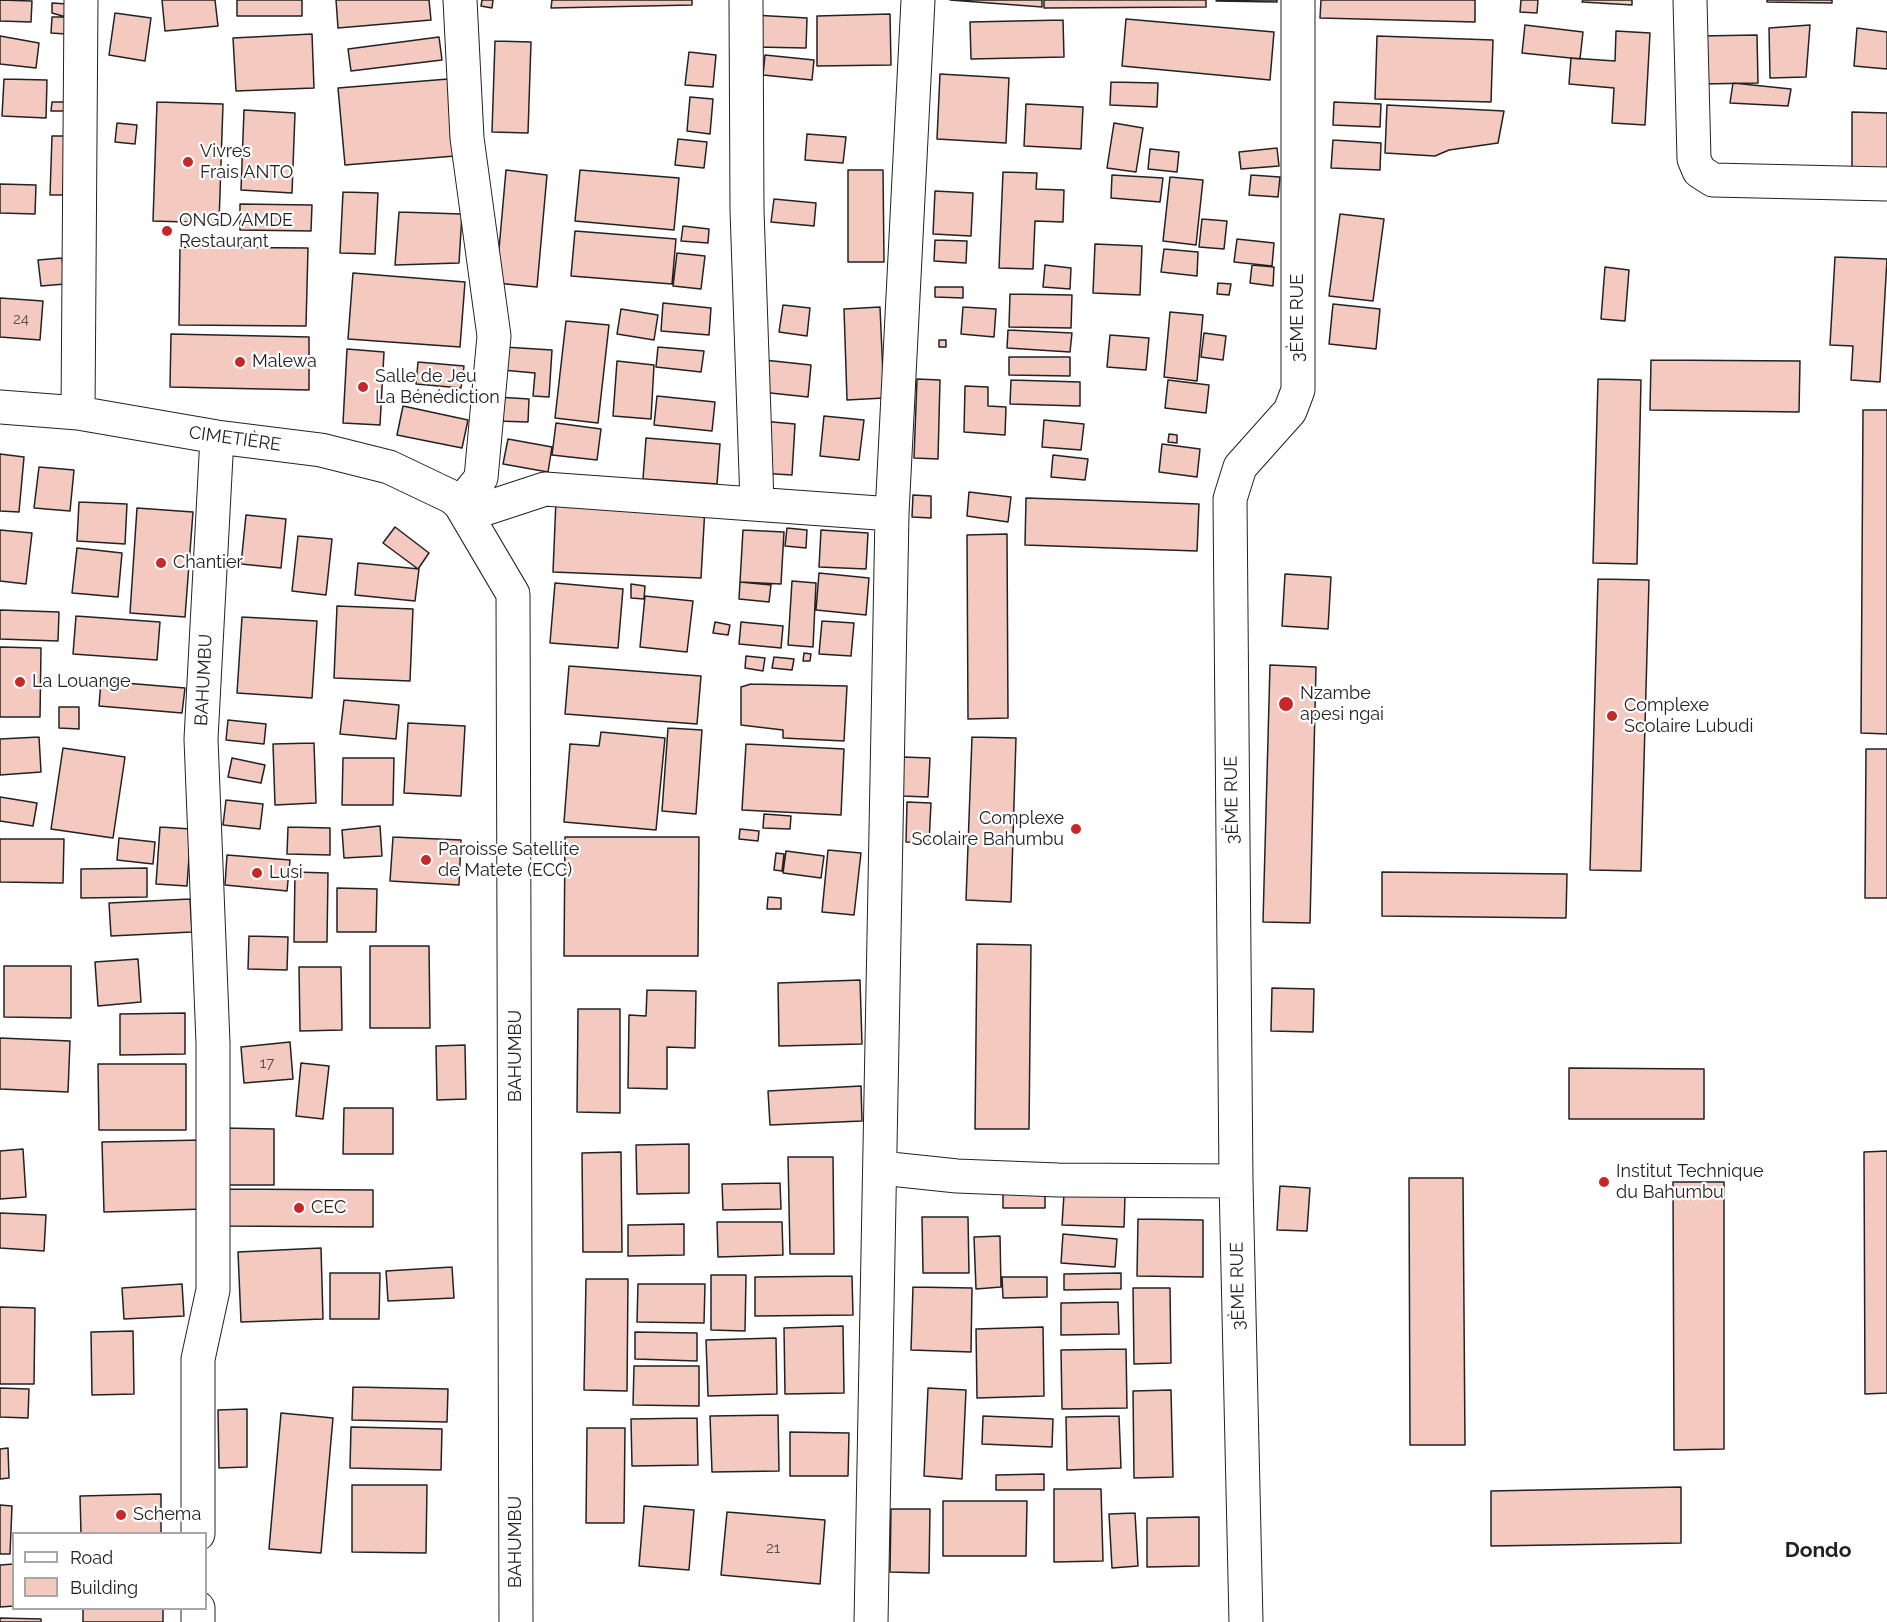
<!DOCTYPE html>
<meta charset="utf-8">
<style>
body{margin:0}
#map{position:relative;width:1887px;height:1622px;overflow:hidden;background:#fff;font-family:Raleway,sans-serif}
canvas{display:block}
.legend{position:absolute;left:12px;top:1532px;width:195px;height:78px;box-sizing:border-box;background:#fff;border:2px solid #a7a7a7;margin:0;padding:8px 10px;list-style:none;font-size:18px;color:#222}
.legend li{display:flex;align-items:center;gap:12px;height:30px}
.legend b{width:30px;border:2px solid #a7a7a7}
</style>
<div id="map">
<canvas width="1887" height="1622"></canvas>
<ul class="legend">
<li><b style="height:8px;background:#fff"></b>Road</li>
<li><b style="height:16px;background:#f3c9c0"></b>Building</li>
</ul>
</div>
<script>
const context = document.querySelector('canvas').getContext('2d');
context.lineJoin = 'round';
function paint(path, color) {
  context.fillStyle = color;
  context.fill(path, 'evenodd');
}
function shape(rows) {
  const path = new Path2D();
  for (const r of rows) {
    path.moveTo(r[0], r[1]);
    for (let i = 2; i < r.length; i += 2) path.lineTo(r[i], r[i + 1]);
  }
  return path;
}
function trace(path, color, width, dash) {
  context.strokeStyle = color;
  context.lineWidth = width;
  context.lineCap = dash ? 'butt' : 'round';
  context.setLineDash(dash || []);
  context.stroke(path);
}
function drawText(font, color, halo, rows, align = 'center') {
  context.font = font + ' Raleway,sans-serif';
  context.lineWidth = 4.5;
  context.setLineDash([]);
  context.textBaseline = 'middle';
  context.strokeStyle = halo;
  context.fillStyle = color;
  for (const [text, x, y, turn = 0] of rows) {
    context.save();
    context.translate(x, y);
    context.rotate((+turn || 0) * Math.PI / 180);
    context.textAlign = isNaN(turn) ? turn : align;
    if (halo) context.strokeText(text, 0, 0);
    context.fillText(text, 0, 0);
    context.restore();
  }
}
const building = shape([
 [0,0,32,1,31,22,0,21,0,0],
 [162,0,215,0,218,26,165,31,162,0],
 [237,0,302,0,302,16,237,16,237,0],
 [336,0,429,0,431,20,338,28,336,0],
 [482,0,493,0,492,8,481,6,482,0],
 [552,0,692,0,692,5,551,8,552,0],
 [950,0,1042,0,1042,7,950,0],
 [1044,0,1206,0,1206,7,1044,8,1044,0],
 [1277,0,1277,2,1216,1,1217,0,1277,0],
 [1321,0,1475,0,1475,22,1320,18,1321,0],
 [1521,0,1538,0,1537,13,1520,12,1521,0],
 [1583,0,1632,0,1632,5,1582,2,1583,0],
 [1767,0,1832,0,1832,3,1767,2,1767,0],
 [52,3,68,4,66,17,52,13,52,3],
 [115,13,151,18,145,61,109,55,115,13],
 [890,14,891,65,817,66,817,16,890,14],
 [753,15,807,18,806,48,755,47,753,15],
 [52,17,66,17,66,34,51,33,52,17],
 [1126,19,1274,32,1270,80,1122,66,1126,19],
 [1063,20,1064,57,971,59,970,22,1063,20],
 [1525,25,1583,32,1580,59,1522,53,1525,25],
 [1810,25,1806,77,1770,78,1769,28,1810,25],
 [1857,28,1887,32,1887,69,1854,66,1857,28],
 [1616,31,1650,33,1645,125,1612,123,1614,88,1569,84,1571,58,1615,61,1616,31],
 [312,34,314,88,236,91,233,38,312,34],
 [1757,35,1758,83,1701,84,1700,36,1757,35],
 [0,36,39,43,36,68,0,64,0,36],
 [1377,36,1493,40,1491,102,1375,99,1377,36],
 [439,37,442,60,351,71,348,49,439,37],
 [495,41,531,42,528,133,492,132,495,41],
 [689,52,716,55,713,87,685,85,689,52],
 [765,55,814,60,812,80,763,75,765,55],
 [940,74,1009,78,1006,143,937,139,940,74],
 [4,79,47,80,46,118,2,116,4,79],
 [448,79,455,156,345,165,338,88,448,79],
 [1111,82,1158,83,1157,107,1110,105,1111,82],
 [1733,83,1791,89,1788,106,1730,103,1733,83],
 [690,97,713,99,710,134,687,131,690,97],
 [52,102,65,102,64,111,51,111,52,102],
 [157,102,223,104,219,223,153,221,157,102],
 [1334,102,1381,104,1380,127,1333,125,1334,102],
 [1026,104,1083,107,1081,149,1024,146,1026,104],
 [1387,105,1504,111,1498,143,1449,150,1435,156,1385,153,1387,105],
 [244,110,295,113,292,193,241,190,244,110],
 [1852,112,1887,113,1887,168,1852,168,1852,112],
 [117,123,137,125,135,144,115,142,117,123],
 [1114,123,1143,128,1136,172,1107,168,1114,123],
 [807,134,846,137,843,163,805,160,807,134],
 [52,136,65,136,63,195,50,195,52,136],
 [678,139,707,142,704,168,675,165,678,139],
 [1333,140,1381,143,1380,170,1331,168,1333,140],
 [1277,148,1279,166,1241,169,1239,152,1277,148],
 [1150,149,1179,152,1177,172,1148,169,1150,149],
 [506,170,547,175,537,287,496,283,506,170],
 [580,170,679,178,674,230,575,221,580,170],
 [848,170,883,170,884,262,848,262,848,170],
 [1003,172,1037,173,1036,189,1064,190,1063,222,1035,221,1033,269,999,268,1003,172],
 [1112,175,1163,178,1160,202,1111,198,1112,175],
 [1251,175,1280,177,1278,197,1249,195,1251,175],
 [1170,177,1203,180,1196,245,1163,241,1170,177],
 [0,184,36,185,35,214,0,213,0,184],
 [935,191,973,193,971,236,933,234,935,191],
 [343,192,378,193,375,254,340,253,343,192],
 [774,199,816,203,814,226,771,222,774,199],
 [240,204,312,205,311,231,240,230,240,204],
 [399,212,462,214,459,263,395,265,399,212],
 [1340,214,1384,219,1373,301,1329,296,1340,214],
 [1202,219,1227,221,1224,249,1199,247,1202,219],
 [683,226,709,229,708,243,681,241,683,226],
 [575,231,676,239,672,284,571,276,575,231],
 [1237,239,1274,243,1272,266,1234,262,1237,239],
 [935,240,967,241,966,263,934,261,935,240],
 [1095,244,1142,246,1140,295,1093,293,1095,244],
 [180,247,308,248,306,326,179,325,180,247],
 [1164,249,1198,252,1197,276,1161,272,1164,249],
 [677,253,705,256,701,289,673,286,677,253],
 [1835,257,1887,259,1880,382,1851,380,1853,346,1830,345,1835,257],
 [62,258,65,284,41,286,38,260,62,258],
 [1045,265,1071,268,1070,289,1043,287,1045,265],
 [1252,265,1274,267,1273,286,1250,283,1252,265],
 [1605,267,1629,270,1625,321,1601,319,1605,267],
 [353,273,465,282,460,347,348,339,353,273],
 [1218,283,1231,284,1229,295,1217,294,1218,283],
 [935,287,963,287,963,298,935,297,935,287],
 [1010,294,1072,295,1071,328,1009,327,1010,294],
 [0,298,43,301,40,340,0,337,0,298],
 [663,303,711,308,709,335,661,331,663,303],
 [1333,304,1380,309,1376,349,1329,344,1333,304],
 [783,305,810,308,807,336,779,332,783,305],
 [880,307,884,398,847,400,844,309,880,307],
 [963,307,996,309,994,337,961,334,963,307],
 [621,309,658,315,654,340,617,334,621,309],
 [1170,312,1203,315,1197,381,1164,377,1170,312],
 [566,321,609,325,598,423,555,418,566,321],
 [1008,330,1072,333,1070,352,1007,348,1008,330],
 [1204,333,1226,336,1223,360,1201,357,1204,333],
 [171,334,309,337,309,390,170,387,171,334],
 [1110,335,1149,338,1146,370,1107,367,1110,335],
 [939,340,946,340,946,347,939,347,939,340],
 [504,347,552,350,549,397,533,396,535,373,502,370,504,347],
 [658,347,704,351,701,372,656,367,658,347],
 [347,349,384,352,380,425,343,423,347,349],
 [1009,357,1070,357,1070,376,1009,375,1009,357],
 [764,360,811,365,808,397,761,392,764,360],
 [1651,360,1800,361,1799,412,1650,410,1651,360],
 [617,361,654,365,651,419,613,416,617,361],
 [418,362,464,366,461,388,416,384,418,362],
 [917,379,940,380,938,459,914,458,917,379],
 [1598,379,1641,380,1637,564,1593,563,1598,379],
 [1011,380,1080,382,1080,406,1010,404,1011,380],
 [1168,380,1209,385,1206,413,1165,408,1168,380],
 [965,386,988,387,988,406,1006,407,1005,435,964,432,965,386],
 [657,396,715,402,712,431,654,425,657,396],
 [497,397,529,399,528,422,496,421,497,397],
 [403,406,468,420,462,448,397,435,403,406],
 [1863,410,1887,410,1887,734,1861,733,1863,410],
 [824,416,864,420,859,460,820,456,824,416],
 [1044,420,1084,424,1081,450,1042,447,1044,420],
 [762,421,795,424,792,475,759,473,762,421],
 [556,423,601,429,597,460,552,455,556,423],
 [1169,434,1177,435,1177,443,1168,442,1169,434],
 [646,438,720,444,717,484,643,479,646,438],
 [508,439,552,447,548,472,503,464,508,439],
 [1162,444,1200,449,1197,477,1159,472,1162,444],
 [0,454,24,457,19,512,0,511,0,454],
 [1053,455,1088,459,1085,480,1051,477,1053,455],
 [39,467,74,470,70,511,34,508,39,467],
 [969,492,1011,497,1008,522,967,516,969,492],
 [913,495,931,496,931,518,912,517,913,495],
 [1026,498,1199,504,1197,551,1025,545,1026,498],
 [556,500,705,507,701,578,553,572,556,500],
 [79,502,127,504,125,544,77,541,79,502],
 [137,508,193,512,185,617,130,613,137,508],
 [246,515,286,519,281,568,241,564,246,515],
 [395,527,429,553,418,569,383,543,395,527],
 [787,528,807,530,806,548,785,546,787,528],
 [0,530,32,533,26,584,0,581,0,530],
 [743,530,784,532,781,584,740,582,743,530],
 [821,530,868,533,866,569,819,567,821,530],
 [1007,534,1008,718,968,719,967,535,1007,534],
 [298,536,332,539,326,595,292,591,298,536],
 [77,548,122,553,118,597,72,593,77,548],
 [358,563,419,569,415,601,355,595,358,563],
 [819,573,869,578,866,615,816,610,819,573],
 [1285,574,1331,577,1328,629,1282,626,1285,574],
 [1598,579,1649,580,1641,871,1590,870,1598,579],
 [792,581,816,583,813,647,788,645,792,581],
 [740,582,771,585,769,602,739,599,740,582],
 [555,583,623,589,618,648,550,643,555,583],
 [631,584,645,586,644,599,631,598,631,584],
 [645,596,693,601,687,652,640,647,645,596],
 [337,606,413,609,410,681,334,678,337,606],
 [0,610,59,612,58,641,0,639,0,610],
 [76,616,160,622,157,660,73,654,76,616],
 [242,617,317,621,312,698,237,693,242,617],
 [822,621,854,623,851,656,819,654,822,621],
 [715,622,730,625,728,635,713,633,715,622],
 [741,622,783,626,781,648,739,644,741,622],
 [0,647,41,648,40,717,0,717,0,647],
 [804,653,811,654,810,661,803,661,804,653],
 [746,656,765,658,763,671,745,668,746,656],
 [774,657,794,659,792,670,772,668,774,657],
 [1270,665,1316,667,1310,923,1263,922,1270,665],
 [569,666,701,676,697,724,565,714,569,666],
 [101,681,185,688,182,713,99,706,101,681],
 [751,684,847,686,844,741,783,738,783,730,741,725,741,687,751,684],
 [344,700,399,705,396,739,340,734,344,700],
 [59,707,79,707,79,729,59,728,59,707],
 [228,720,266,724,264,744,226,740,228,720],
 [408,723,465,726,461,796,404,793,408,723],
 [668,728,702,730,696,814,662,811,668,728],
 [601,732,665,738,656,830,564,822,570,744,599,746,601,732],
 [39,737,41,772,0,775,0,739,39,737],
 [972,737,1016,738,1011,902,966,900,972,737],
 [314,743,316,803,275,805,273,744,314,743],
 [746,744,844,749,841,815,742,810,746,744],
 [63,748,125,757,113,838,51,829,63,748],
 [1866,749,1887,749,1887,898,1865,898,1866,749],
 [903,757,930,758,928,797,902,796,903,757],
 [232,758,265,765,261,783,228,777,232,758],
 [343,758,394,758,393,805,342,805,343,758],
 [0,797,37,803,33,826,0,821,0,797],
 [226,800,263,804,260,829,223,825,226,800],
 [907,802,931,803,929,843,906,842,907,802],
 [764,814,791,816,790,829,763,828,764,814],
 [380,826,382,856,344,858,342,830,380,826],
 [160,827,191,829,187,886,156,884,160,827],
 [288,827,330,828,330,855,287,854,288,827],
 [740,829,759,831,758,841,739,839,740,829],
 [393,837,461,840,459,885,390,881,393,837],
 [565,837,699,837,698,956,564,956,565,837],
 [119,838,155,842,153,864,117,860,119,838],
 [0,839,64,839,63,883,0,882,0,839],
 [828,850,861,853,854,915,822,912,828,850],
 [786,851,824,856,821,878,783,873,786,851],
 [776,853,784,854,782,871,774,870,776,853],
 [227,855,290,860,287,891,225,885,227,855],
 [147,868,147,897,81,898,81,869,147,868],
 [295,872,328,873,327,942,294,942,295,872],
 [1382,872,1567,874,1566,918,1382,916,1382,872],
 [337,888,377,889,376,932,337,932,337,888],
 [768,897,781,898,781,909,767,909,768,897],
 [190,899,192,932,111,936,109,903,190,899],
 [249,936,288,937,287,970,248,969,249,936],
 [977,944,1031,945,1029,1129,975,1129,977,944],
 [370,946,429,946,430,1028,370,1028,370,946],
 [138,959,141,1002,98,1006,95,962,138,959],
 [4,966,71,966,71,1018,4,1017,4,966],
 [299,967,341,967,342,1030,300,1031,299,967],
 [860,980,862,1044,779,1046,778,983,860,980],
 [1272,988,1314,989,1313,1032,1271,1031,1272,988],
 [647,990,696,991,695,1048,667,1047,667,1089,628,1088,629,1015,646,1016,647,990],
 [578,1009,620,1009,620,1113,577,1112,578,1009],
 [185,1013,185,1054,120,1055,120,1014,185,1013],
 [0,1038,70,1041,68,1092,0,1089,0,1038],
 [290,1042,293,1079,244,1083,241,1047,290,1042],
 [465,1045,466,1099,437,1100,436,1046,465,1045],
 [301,1063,329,1066,323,1119,296,1116,301,1063],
 [98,1064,186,1064,186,1130,99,1130,98,1064],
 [1569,1068,1704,1069,1704,1119,1569,1119,1569,1068],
 [861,1086,862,1121,770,1125,768,1091,861,1086],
 [344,1108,393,1108,393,1154,343,1154,344,1108],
 [223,1128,274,1129,274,1185,223,1185,223,1128],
 [204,1140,205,1209,104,1212,102,1142,204,1140],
 [689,1144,689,1193,637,1194,636,1145,689,1144],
 [23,1149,26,1197,0,1199,0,1151,23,1149],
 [1887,1151,1887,1393,1865,1394,1864,1152,1887,1151],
 [621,1152,622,1252,583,1252,582,1153,621,1152],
 [788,1157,833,1157,834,1254,790,1254,788,1157],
 [1409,1178,1463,1178,1465,1445,1410,1445,1409,1178],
 [1673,1182,1724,1182,1724,1449,1674,1450,1673,1182],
 [780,1183,781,1209,723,1210,722,1184,780,1183],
 [1280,1186,1310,1188,1307,1231,1277,1230,1280,1186],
 [225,1189,373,1190,373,1227,224,1226,225,1189],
 [1003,1189,1045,1189,1045,1208,1003,1208,1003,1189],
 [1064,1194,1125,1196,1124,1227,1062,1225,1064,1194],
 [0,1213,46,1215,44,1251,0,1248,0,1213],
 [922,1217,968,1217,969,1273,923,1273,922,1217],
 [1138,1219,1203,1220,1203,1277,1137,1276,1138,1219],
 [717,1222,782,1222,783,1255,718,1257,717,1222],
 [684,1224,684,1255,628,1256,628,1225,684,1224],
 [1063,1234,1117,1239,1115,1267,1061,1263,1063,1234],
 [1000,1236,1001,1287,976,1289,974,1237,1000,1236],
 [321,1248,323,1319,241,1322,238,1252,321,1248],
 [452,1267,454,1298,388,1301,386,1271,452,1267],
 [330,1273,380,1273,379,1319,330,1319,330,1273],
 [1121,1273,1121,1289,1064,1290,1064,1274,1121,1273],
 [711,1275,746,1275,745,1331,711,1330,711,1275],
 [852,1276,853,1315,755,1316,755,1277,852,1276],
 [1002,1277,1047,1277,1047,1297,1003,1298,1002,1277],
 [586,1279,628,1279,627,1391,584,1390,586,1279],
 [182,1284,184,1316,124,1319,122,1288,182,1284],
 [638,1284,705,1284,704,1323,637,1322,638,1284],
 [913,1287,972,1288,971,1352,911,1350,913,1287],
 [1133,1288,1170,1288,1171,1363,1134,1364,1133,1288],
 [1118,1302,1119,1334,1061,1335,1061,1303,1118,1302],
 [0,1307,35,1308,34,1384,0,1384,0,1307],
 [843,1326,844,1393,785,1394,784,1328,843,1326],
 [1043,1327,1044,1396,977,1398,976,1329,1043,1327],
 [133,1331,134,1394,92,1395,91,1332,133,1331],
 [635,1332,697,1333,697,1361,635,1359,635,1332],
 [776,1338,777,1394,708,1396,706,1340,776,1338],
 [1126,1349,1127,1408,1062,1409,1061,1350,1126,1349],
 [634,1366,699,1366,699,1406,633,1405,634,1366],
 [353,1387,448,1389,447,1422,352,1420,353,1387],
 [0,1388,29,1389,28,1418,0,1417,0,1388],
 [928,1388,966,1390,962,1479,924,1476,928,1388],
 [1171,1390,1173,1477,1134,1478,1133,1391,1171,1390],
 [247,1409,247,1467,219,1468,218,1410,247,1409],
 [281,1413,333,1418,321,1553,269,1549,281,1413],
 [778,1415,779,1471,712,1472,710,1416,778,1415],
 [983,1416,1053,1419,1052,1447,982,1444,983,1416],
 [1119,1416,1121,1468,1067,1470,1066,1417,1119,1416],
 [697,1418,698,1465,632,1466,631,1419,697,1418],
 [351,1427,442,1429,441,1470,350,1468,351,1427],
 [587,1428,625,1428,624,1523,586,1523,587,1428],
 [790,1432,849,1433,848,1476,790,1476,790,1432],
 [8,1448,9,1478,0,1479,0,1449,8,1448],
 [1044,1474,1044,1490,996,1490,996,1475,1044,1474],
 [352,1485,427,1485,426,1553,352,1552,352,1485],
 [1681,1487,1681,1543,1491,1546,1491,1491,1681,1487],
 [1054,1489,1101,1489,1103,1561,1054,1562,1054,1489],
 [161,1494,161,1534,81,1534,80,1496,161,1494],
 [943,1501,1027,1501,1026,1556,943,1556,943,1501],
 [0,1505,12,1506,10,1554,0,1554,0,1505],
 [644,1506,694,1510,689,1570,639,1566,644,1506],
 [891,1509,930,1509,929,1573,890,1572,891,1509],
 [727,1512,825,1520,820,1584,721,1575,727,1512],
 [1135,1513,1138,1566,1112,1568,1109,1514,1135,1513],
 [1199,1517,1199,1566,1147,1567,1147,1518,1199,1517],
 [14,1564,14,1606,0,1607,0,1565,14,1564],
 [83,1608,163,1608,163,1622,83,1622,83,1608],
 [0,1618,41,1619,41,1622,0,1622,0,1618]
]);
paint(building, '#f3c9c0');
trace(building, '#222', 1.5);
const minor = shape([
 [460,0,467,138,494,336,481,478,460,504],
 [746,0,747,210,757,503],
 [1690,0,1694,159,1699,171,1713,180,1887,184],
 [0,407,78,413,217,437,321,450,389,467,452,497,460,504,513,594,516,1622],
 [78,413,81,0],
 [460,504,481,510,545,489,892,514],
 [881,1168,957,1176,1058,1180,1236,1181],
 [198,1534,198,1359,213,1290,213,1043,201,739,217,437],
 [198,1608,198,1622],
 [871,1622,892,514,918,0],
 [1246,1622,1236,1181,1230,499,1240,467,1290,411,1298,390,1298,0]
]);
trace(minor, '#222', 35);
trace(minor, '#fff', 33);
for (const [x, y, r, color] of [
 [188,162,6,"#c62828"],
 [167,231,6,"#c62828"],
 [240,362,6,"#c62828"],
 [363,387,6,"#c62828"],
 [161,563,6,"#c62828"],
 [20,682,6,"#c62828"],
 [1286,704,8,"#c62828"],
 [1612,716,6,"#c62828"],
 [1076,829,6,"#c62828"],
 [426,860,6,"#c62828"],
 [257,873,6,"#c62828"],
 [1604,1182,6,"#c62828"],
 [299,1208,6,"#c62828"],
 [121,1515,6,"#c62828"]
]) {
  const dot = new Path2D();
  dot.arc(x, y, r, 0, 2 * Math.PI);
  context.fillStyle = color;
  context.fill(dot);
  trace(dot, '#fff', 2);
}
drawText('15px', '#564c4a', null, [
 ["24",21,319],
 ["17",267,1063],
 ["21",773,1548]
]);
drawText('18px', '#222', '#fff', [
 ["Vivres",200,152],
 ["Frais ANTO",200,173],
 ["ONGD/AMDE",179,221],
 ["Restaurant",179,242],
 ["Malewa",252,362],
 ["Salle de Jeu",375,377],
 ["La Bénédiction",375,398],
 ["Chantier",173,563],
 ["La Louange",32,682],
 ["Nzambe",1300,694],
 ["apesi ngai",1300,715],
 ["Complexe",1624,706],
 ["Scolaire Lubudi",1624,727],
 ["Complexe",1064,819,"right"],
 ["Scolaire Bahumbu",1064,840,"right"],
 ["Paroisse Satellite",438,850],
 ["de Matete (ECC)",438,871],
 ["Lusi",269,873],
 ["Institut Technique",1616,1172],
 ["du Bahumbu",1616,1193],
 ["CEC",311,1208],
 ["Schema",133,1515]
], 'left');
drawText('18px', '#222', '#fff', [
 ["3ÈME RUE",1298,318,-90],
 ["CIMETIÈRE",235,439,8],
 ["BAHUMBU",204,680,-87],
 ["3ÈME RUE",1232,800,-91],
 ["BAHUMBU",516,1056,-90],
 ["3ÈME RUE",1238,1286,-91],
 ["BAHUMBU",516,1542,-90]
]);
drawText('bold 21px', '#222', '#fff', [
 ["Dondo",1818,1551]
]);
</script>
